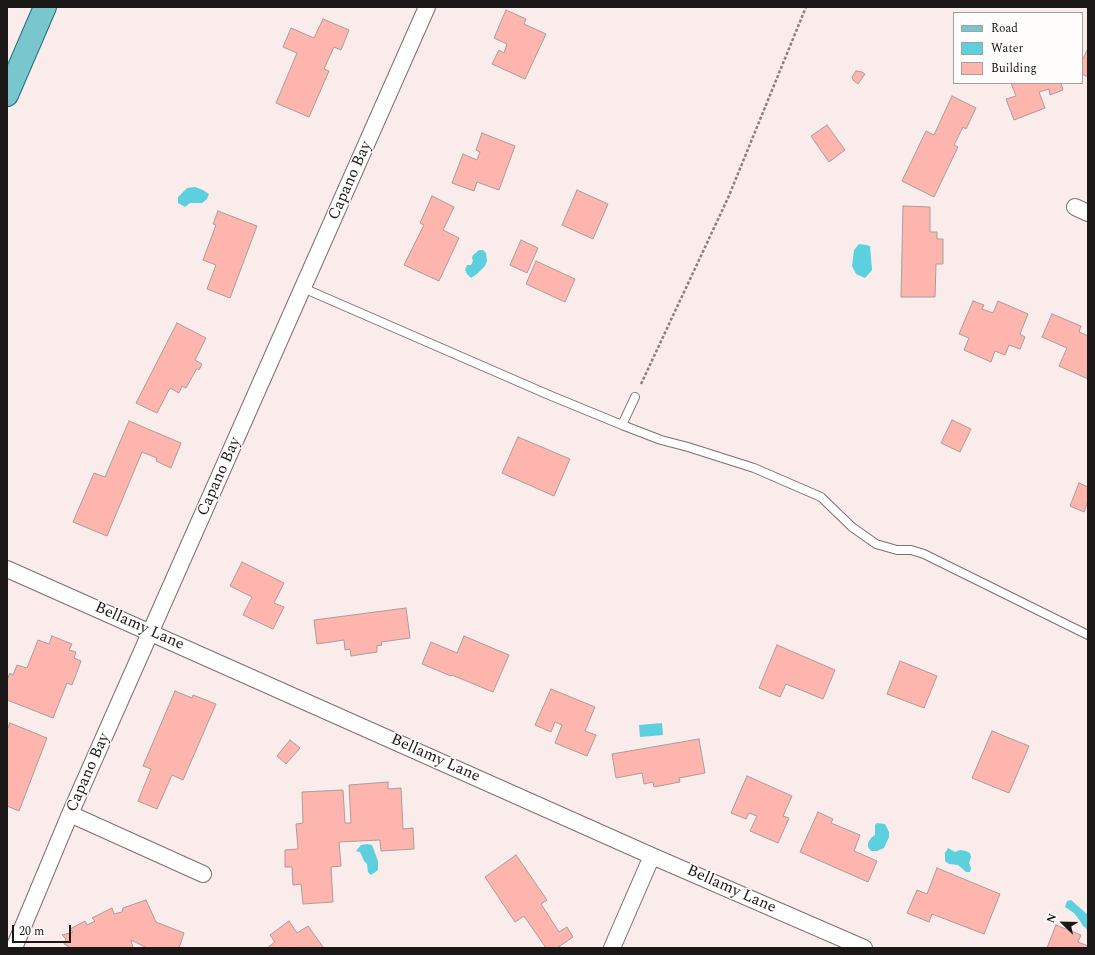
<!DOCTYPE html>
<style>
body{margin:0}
#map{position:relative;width:1095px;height:955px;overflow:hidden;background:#faecea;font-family:Spectral,serif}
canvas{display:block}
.frame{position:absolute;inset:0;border:8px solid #1c1717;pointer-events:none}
.legend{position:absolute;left:953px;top:12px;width:130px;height:72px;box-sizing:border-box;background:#fffcfc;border:1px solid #a4a0a0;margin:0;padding:5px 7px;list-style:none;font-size:12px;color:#1c1717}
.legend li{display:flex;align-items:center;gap:8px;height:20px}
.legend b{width:20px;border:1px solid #a4a0a0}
.north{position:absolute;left:1043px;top:903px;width:40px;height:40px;-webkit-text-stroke:3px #fffcfc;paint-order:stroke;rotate:293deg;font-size:11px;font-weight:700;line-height:16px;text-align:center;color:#1c1717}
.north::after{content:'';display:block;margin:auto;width:14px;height:18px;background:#1c1717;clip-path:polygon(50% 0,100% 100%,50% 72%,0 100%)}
.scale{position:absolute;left:12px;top:925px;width:59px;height:18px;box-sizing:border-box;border:2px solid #1c1717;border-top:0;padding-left:5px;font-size:12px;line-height:14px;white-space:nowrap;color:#1c1717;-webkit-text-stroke:3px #fffcfc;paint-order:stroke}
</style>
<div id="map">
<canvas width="1095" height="955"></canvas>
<div class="frame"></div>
<ul class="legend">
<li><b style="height:5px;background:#79c6ce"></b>Road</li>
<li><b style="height:11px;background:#5cd0de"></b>Water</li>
<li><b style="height:11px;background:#fdb5ae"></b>Building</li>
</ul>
<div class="north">N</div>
<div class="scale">20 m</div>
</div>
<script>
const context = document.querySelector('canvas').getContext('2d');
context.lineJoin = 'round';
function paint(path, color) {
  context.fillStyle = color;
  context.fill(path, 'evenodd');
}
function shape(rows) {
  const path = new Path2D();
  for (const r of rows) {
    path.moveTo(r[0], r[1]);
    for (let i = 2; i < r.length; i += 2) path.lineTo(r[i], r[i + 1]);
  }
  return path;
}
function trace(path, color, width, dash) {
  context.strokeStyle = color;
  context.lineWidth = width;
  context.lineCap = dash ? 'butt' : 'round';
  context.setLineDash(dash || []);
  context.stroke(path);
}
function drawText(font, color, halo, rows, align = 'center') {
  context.font = font + ' Spectral,serif';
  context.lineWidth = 3;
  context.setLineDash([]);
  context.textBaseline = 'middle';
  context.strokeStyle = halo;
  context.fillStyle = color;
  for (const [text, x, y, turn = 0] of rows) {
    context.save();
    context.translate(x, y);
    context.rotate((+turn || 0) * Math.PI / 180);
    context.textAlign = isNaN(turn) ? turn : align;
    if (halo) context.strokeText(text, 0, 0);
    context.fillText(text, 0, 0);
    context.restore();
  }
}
paint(shape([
 [195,187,203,190,209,194,207,199,202,203,190,203,185,207,178,203,178,197,187,188],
 [859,244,866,245,870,246,872,270,865,278,856,274,852,266,854,250],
 [479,250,483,250,486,253,487,261,485,266,477,274,471,278,467,274,465,270,467,265,471,265,473,261,472,258,473,255],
 [662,723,663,735,640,737,639,725],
 [877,823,885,824,889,832,889,837,884,848,877,851,871,851,868,847,868,843,871,838,875,835,875,825],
 [367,844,372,845,378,861,378,870,371,875,368,872,367,864,364,861,360,852,356,851,361,845],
 [948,848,955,852,960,850,966,851,970,853,971,857,969,863,971,868,970,872,966,872,958,865,949,864,945,861,945,853],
 [1071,900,1088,915,1088,930,1083,926,1080,921,1074,913,1065,907,1067,901]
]), '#5cd0de');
const building = shape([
 [506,10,526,19,524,24,546,34,525,79,492,64,499,50,504,53,507,44,494,38,506,10],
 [323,19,349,30,341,50,334,47,324,69,329,71,309,117,276,103,297,53,283,47,291,28,314,38,323,19],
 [1088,48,1088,77,1082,74,1082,61,1088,48],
 [856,71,862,72,865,74,858,84,853,80,852,77,856,71],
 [1011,83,1061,83,1063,90,1050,95,1049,89,1039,92,1045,108,1014,120,1006,99,1016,96,1011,83],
 [952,96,976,108,966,129,963,127,954,145,958,147,934,197,902,181,926,131,934,135,952,96],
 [827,125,845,150,829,162,811,136,827,125],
 [482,133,515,146,499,190,477,182,474,191,452,183,463,154,477,160,480,152,476,150,482,133],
 [577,190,608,204,593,239,562,225,577,190],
 [432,196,454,207,443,230,459,238,439,281,404,265,424,225,420,223,432,196],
 [903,206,930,207,930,232,937,232,937,239,943,239,943,264,936,264,935,297,901,297,903,206],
 [218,211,257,226,230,298,207,289,216,265,203,260,216,225,213,224,218,211],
 [521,240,538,248,527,273,510,265,521,240],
 [536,261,575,279,565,302,526,284,536,261],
 [973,301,984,305,982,309,993,313,998,301,1028,314,1020,334,1025,337,1020,349,1009,345,1005,355,995,351,991,362,964,350,969,338,959,334,973,301],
 [1052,314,1081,326,1079,332,1088,336,1088,379,1059,366,1067,348,1042,337,1052,314],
 [177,323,206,338,195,360,202,364,199,370,197,368,186,388,182,386,179,393,170,388,157,413,136,403,177,323],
 [952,420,971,429,960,452,941,443,952,420],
 [129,421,181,443,171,468,156,461,157,458,142,452,107,536,73,522,94,473,105,477,129,421],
 [518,437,570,459,554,496,502,473,518,437],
 [1079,483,1088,487,1088,501,1084,512,1070,506,1079,483],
 [242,562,284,583,274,603,284,607,273,629,243,615,252,597,230,586,242,562],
 [406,608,410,638,381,642,382,645,377,646,377,652,351,656,350,649,345,650,344,640,317,644,314,620,406,608],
 [52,636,72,644,69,650,76,652,74,658,81,661,72,685,67,683,53,718,7,700,7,680,10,673,13,675,17,665,27,668,38,640,49,644,52,636],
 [464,636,509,655,493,692,452,675,451,676,422,664,431,642,457,653,464,636],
 [777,645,835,670,823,699,786,684,780,697,759,688,777,645],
 [900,661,937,676,924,708,887,694,900,661],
 [551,689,595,707,585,731,596,735,587,756,555,743,562,725,555,722,551,732,535,725,551,689],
 [175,691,192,698,193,695,216,704,183,780,172,775,157,809,138,801,151,769,143,766,175,691],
 [10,723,47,738,19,811,7,806,7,730,10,723],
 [992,731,1029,746,1009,793,972,778,992,731],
 [699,739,705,773,679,778,680,782,654,787,653,782,644,784,642,773,616,778,612,754,699,739],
 [290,740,300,748,286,764,277,756,290,740],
 [747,776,792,796,783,816,789,818,778,843,750,831,757,816,749,813,746,819,731,813,747,776],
 [388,782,388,789,401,788,403,829,413,828,414,849,381,851,380,840,339,842,341,866,331,867,333,902,303,904,301,884,293,885,292,867,285,867,285,850,298,849,296,824,303,823,302,792,343,790,345,823,351,823,349,785,388,782],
 [818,812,833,819,831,823,860,835,854,851,877,861,868,882,800,852,818,812],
 [516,855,547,900,541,904,559,932,567,927,573,937,557,948,546,948,524,916,515,922,485,877,516,855],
 [937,868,1000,894,984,934,932,914,929,922,907,913,917,890,927,894,937,868],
 [146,900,156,922,184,933,179,948,147,948,131,940,133,948,68,948,68,946,64,944,66,939,62,935,73,932,70,929,85,921,87,925,95,921,92,918,112,908,114,914,122,912,123,908,146,900],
 [289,921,297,933,308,926,323,947,322,948,267,948,275,942,270,935,289,921],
 [1056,925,1081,935,1078,942,1088,946,1087,948,1047,948,1056,925]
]);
paint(building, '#fdb5ae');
trace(building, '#aa9c9b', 1);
const lane = shape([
 [303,288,549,395,622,425,661,440,688,447,754,468,821,497,852,527,876,544,897,550,911,550,924,554,1088,635],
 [622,425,635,397]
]);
const street = shape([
 [1075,207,1088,213],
 [7,569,652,856,864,948],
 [70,814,203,874],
 [14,948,70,814,427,7],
 [612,948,652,856]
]);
const primary = shape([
 [7,95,45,7]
]);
trace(lane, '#7c6f6e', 10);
trace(street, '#7c6f6e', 18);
trace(primary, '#1e7079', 24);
trace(shape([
 [641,384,728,198,806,7]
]), '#8a807f', 2.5, [3, 2]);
trace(lane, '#fff', 8);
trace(street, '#fff', 16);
trace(primary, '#79c6ce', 22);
drawText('16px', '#1c1717', '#fffcfc', [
 ["Capano Bay",351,181,-66],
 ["Capano Bay",220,477,-66],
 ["Bellamy Lane",139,627,24],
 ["Bellamy Lane",435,759,24],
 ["Capano Bay",89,773,-66],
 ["Bellamy Lane",731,890,24]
]);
</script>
